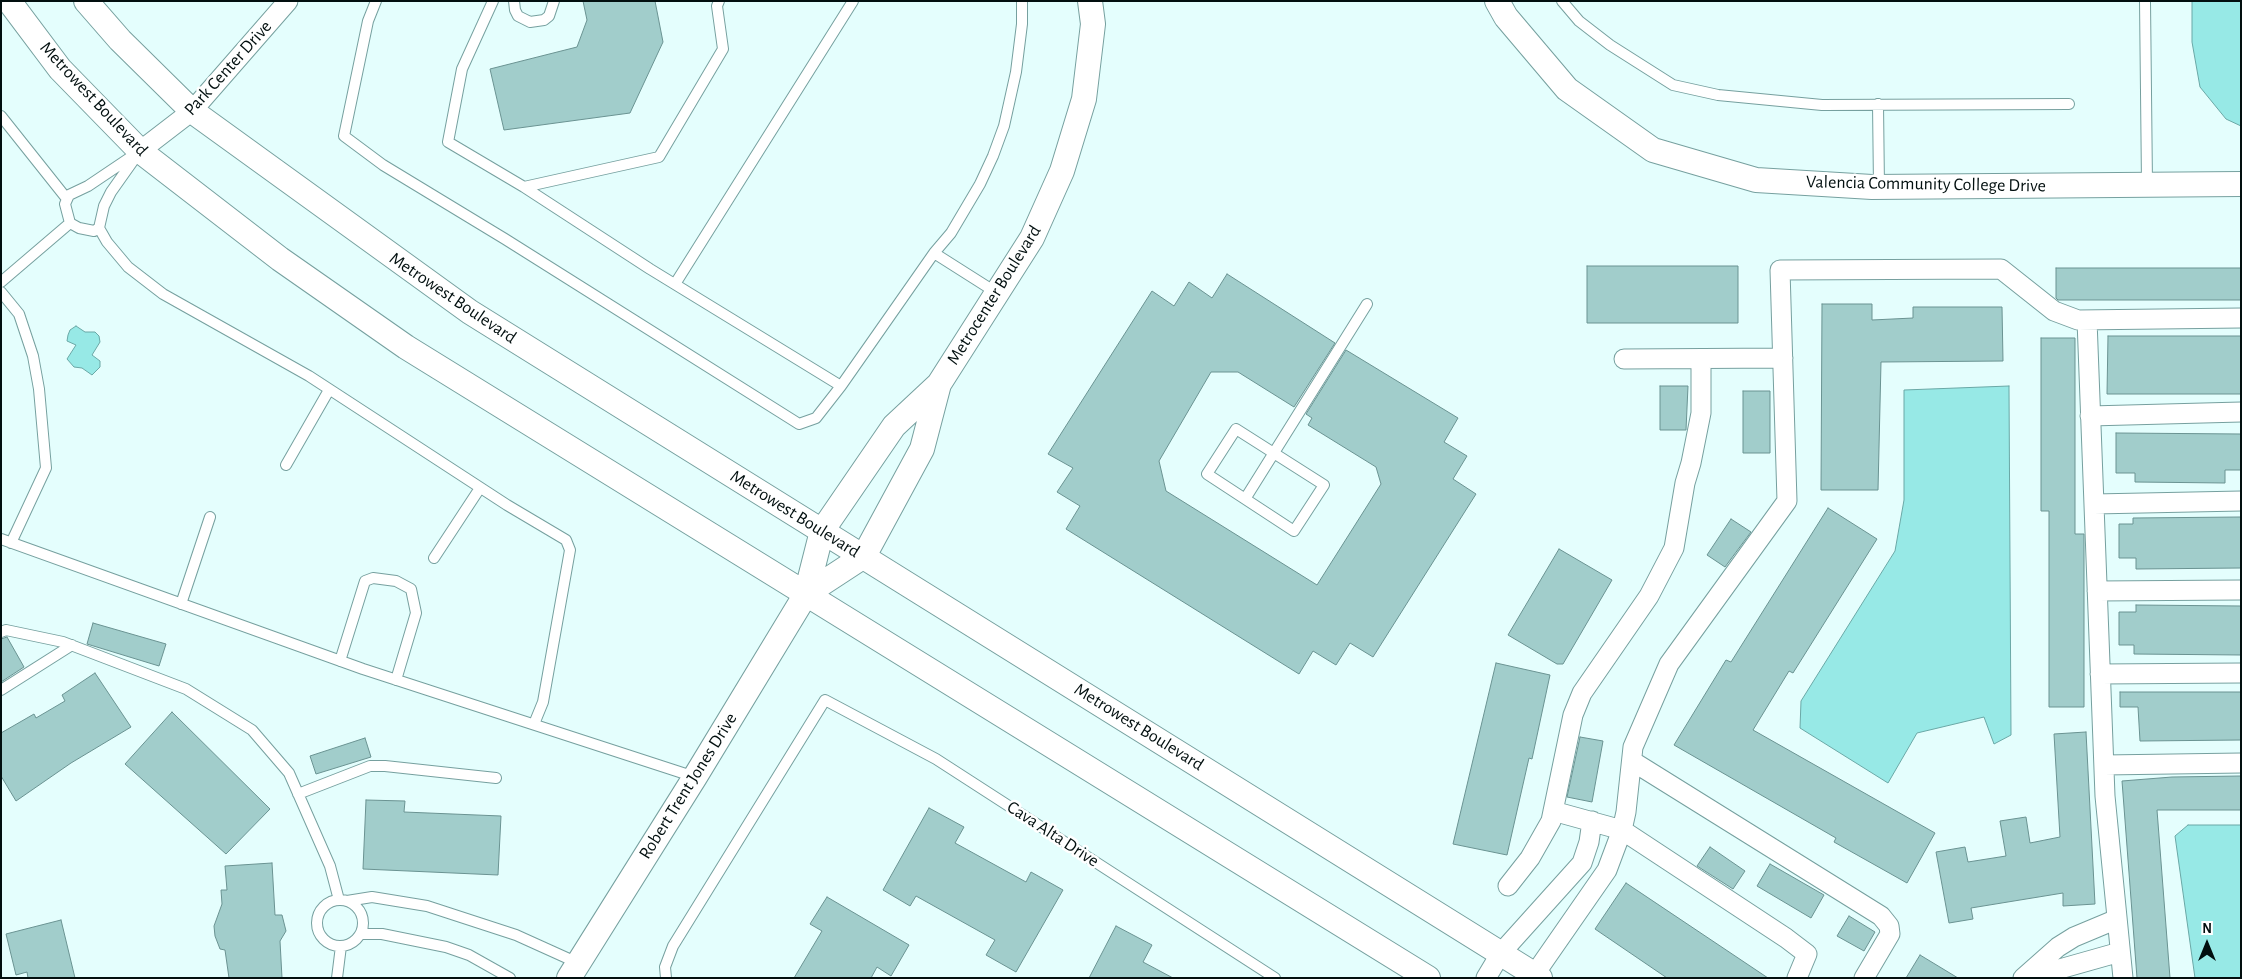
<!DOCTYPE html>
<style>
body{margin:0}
#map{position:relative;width:2242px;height:979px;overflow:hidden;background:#e4fefd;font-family:"Alegreya Sans",sans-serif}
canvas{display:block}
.frame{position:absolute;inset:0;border:2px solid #020f0f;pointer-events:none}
.north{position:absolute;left:2182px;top:919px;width:50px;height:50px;-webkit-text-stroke:4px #fff;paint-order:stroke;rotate:0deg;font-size:14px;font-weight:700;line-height:20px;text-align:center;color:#020f0f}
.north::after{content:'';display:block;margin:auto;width:18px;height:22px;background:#020f0f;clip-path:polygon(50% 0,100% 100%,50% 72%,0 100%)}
</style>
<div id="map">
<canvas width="2242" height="979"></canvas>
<div class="frame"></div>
<div class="north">N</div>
</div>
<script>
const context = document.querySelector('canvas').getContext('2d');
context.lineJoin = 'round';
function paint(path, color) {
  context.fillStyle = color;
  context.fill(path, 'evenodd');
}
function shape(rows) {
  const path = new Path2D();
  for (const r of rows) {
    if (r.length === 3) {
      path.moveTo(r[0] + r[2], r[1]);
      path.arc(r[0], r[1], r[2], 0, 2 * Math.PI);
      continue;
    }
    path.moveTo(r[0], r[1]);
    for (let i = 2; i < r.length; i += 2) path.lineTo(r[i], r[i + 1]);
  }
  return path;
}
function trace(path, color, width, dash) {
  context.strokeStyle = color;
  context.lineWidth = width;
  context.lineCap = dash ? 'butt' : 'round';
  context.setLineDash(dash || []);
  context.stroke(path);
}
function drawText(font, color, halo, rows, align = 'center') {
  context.font = font + ' "Alegreya Sans",sans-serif';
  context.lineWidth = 5;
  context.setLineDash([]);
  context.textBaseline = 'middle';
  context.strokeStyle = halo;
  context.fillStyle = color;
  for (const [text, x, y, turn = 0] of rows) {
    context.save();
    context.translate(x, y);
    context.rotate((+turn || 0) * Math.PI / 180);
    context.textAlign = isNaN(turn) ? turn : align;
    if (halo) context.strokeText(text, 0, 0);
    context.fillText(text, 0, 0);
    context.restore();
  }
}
const water = shape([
 [2192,1,2241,1,2241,126,2226,119,2200,87,2192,42,2192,1],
 [76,326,85,332,95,332,99,336,100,342,92,355,100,361,100,367,92,375,82,368,74,367,67,359,76,345,67,341,68,335,70,330,76,326],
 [2009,386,2011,735,1994,744,1984,717,1917,733,1888,783,1800,728,1801,701,1895,551,1904,500,1904,390,2009,386],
 [2188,825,2241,825,2241,978,2195,978,2175,836,2188,825]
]);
paint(water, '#97e9e6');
trace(water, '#6aa8a6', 1);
const building = shape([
 [583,1,655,1,663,42,630,113,504,130,490,69,577,47,587,20,583,1],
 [1587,266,1738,266,1738,323,1587,323,1587,266],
 [2056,268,2241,268,2241,300,2058,300,2056,298,2056,268],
 [1227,274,1335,343,1294,407,1238,372,1211,372,1159,461,1166,491,1317,585,1381,484,1376,467,1308,425,1312,418,1306,414,1346,350,1458,418,1444,442,1467,456,1453,479,1476,494,1373,657,1350,643,1336,665,1313,651,1299,674,1066,529,1080,506,1057,492,1073,468,1048,454,1152,291,1174,306,1189,282,1212,298,1227,274],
 [1822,304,1872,304,1872,320,1913,318,1913,307,2002,307,2003,361,1881,362,1878,490,1821,490,1822,304],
 [2108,336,2241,336,2241,394,2107,394,2108,336],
 [2041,338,2075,338,2075,534,2084,534,2084,707,2049,707,2049,511,2041,511,2041,338],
 [1660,386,1688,386,1686,430,1660,430,1660,386],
 [1743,391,1770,391,1770,453,1743,453,1743,391],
 [2116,433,2241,434,2241,470,2225,470,2225,483,2135,482,2135,473,2116,473,2116,433],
 [1828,508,1877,539,1793,673,1789,671,1753,730,1935,833,1907,883,1834,842,1836,838,1674,745,1726,660,1731,662,1828,508],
 [2241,517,2241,568,2136,569,2136,558,2119,558,2119,524,2133,524,2133,518,2241,517],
 [1731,519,1751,532,1725,567,1707,555,1731,519],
 [1559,549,1612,580,1563,664,1557,664,1508,635,1559,549],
 [2136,605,2241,606,2241,655,2134,654,2134,645,2119,645,2119,612,2136,612,2136,605],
 [93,623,166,644,159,666,87,644,93,623],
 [7,637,24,667,1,682,1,639,7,637],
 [1496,663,1550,675,1532,759,1529,758,1507,855,1453,844,1496,663],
 [95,673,131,727,71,763,16,801,1,776,1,733,34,714,36,718,65,701,62,695,95,673],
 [2120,692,2241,692,2241,740,2140,741,2138,707,2120,707,2120,692],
 [172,712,270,809,226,854,125,764,172,712],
 [2086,732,2095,904,2063,906,2063,893,1971,908,1973,919,1949,923,1936,852,1965,847,1968,862,2006,856,2000,821,2026,817,2030,843,2060,837,2054,734,2086,732],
 [1580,737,1603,741,1592,802,1567,797,1580,737],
 [365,738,371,757,316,774,310,756,365,738],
 [2241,776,2241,810,2157,810,2170,978,2137,978,2122,781,2172,777,2241,776],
 [366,800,405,801,404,812,501,816,498,875,363,869,366,800],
 [929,808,964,827,955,843,1026,882,1031,872,1063,890,1016,972,986,955,995,940,916,896,910,906,883,890,929,808],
 [1710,847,1745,871,1733,889,1697,866,1710,847],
 [272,863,275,915,282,915,286,931,280,941,282,978,229,978,225,950,220,949,215,936,214,926,222,904,221,890,227,890,225,866,272,863],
 [1770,864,1824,895,1811,918,1757,886,1770,864],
 [1626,883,1768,978,1667,978,1595,929,1626,883],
 [827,897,909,945,891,976,877,967,871,978,794,978,822,931,810,924,827,897],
 [1849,916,1875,932,1864,951,1837,936,1849,916],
 [61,920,75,978,28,978,27,972,16,975,6,934,61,920],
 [1116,926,1152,945,1143,962,1173,978,1089,978,1116,926],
 [1920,955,1958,978,1906,978,1920,955]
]);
paint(building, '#a1cdcb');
trace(building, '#6a9392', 1);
const service = shape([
 [376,1,368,21,344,136,383,165,505,239,799,424,816,418,841,386],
 [493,1,462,69,448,142,524,187,650,269,841,386,934,253,997,293],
 [514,1,515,10,518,16,530,22,544,20,549,16,554,1],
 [1562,1,1579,21,1610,45,1673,85,1718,95,1822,105,2069,104],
 [2145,1,2147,184],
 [1878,104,1879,187],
 [1,116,67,199],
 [140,151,111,192,104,206,99,228,94,231,79,228,70,223,65,204,69,195,88,186,140,151],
 [524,187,659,157,723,49,717,6,719,1],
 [99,228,107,242,128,267,163,294,309,376,507,505,566,540,570,550,543,702,534,724],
 [934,253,951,233,980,184,993,156,1004,126,1016,72,1022,24,1022,1],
 [1,282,70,223],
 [675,284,853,1],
 [1,292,19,314,33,356,39,389,46,468,11,543],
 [1236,429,1324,485,1294,531,1207,474,1236,429],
 [286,465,329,390],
 [1245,499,1367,304],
 [1,539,363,669,695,777],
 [434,558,480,488],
 [181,604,210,517],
 [1,632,6,630,63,642,186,689,252,730,289,773,330,866,339,900],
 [340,661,365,581,373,578,396,581,411,589,416,613,396,680],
 [1,690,72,645],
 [298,794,370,766,385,766,496,778],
 [340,923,23],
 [347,901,372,897,427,906,516,935,578,963],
 [361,934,382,934,446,947,469,955,510,978],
 [337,978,341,946],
 [666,978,665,967,673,946,825,700,936,759,1275,978]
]);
const minor = shape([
 [140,151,192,111,288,1],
 [2087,320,2105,796,2123,978],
 [1624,359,1783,358],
 [2090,416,2241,412],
 [2094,504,2241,501],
 [2097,591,2241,590],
 [2100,674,2241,673],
 [1632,761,1881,916,1889,926,1890,934,1864,978],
 [2104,765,2241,763],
 [1553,811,1622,830,1786,938,1807,954,1797,978],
 [1508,886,1530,858,1551,821,1573,715,1582,693,1649,596,1674,548,1685,483,1691,463,1701,413,1701,359],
 [1486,978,1501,953,1582,863,1589,842,1592,821],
 [1532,978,1607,870,1622,830,1626,812,1633,747,1669,664,1787,501,1780,270,2001,269,2054,311,2078,320,2241,318],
 [2023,978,2058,947,2074,937,2117,919],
 [2028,978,2120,952]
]);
const tertiary = shape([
 [9,1,60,69,140,151,280,259,406,347,1428,978],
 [86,1,120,40,192,111,470,312,1540,978],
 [1497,1,1506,17,1567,89,1653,150,1756,180,1872,187,2241,184],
 [806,594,864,556,922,449,939,384],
 [569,978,695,777,806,594,822,531,894,426,939,384,1032,238,1062,171,1084,99,1093,24,1090,1]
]);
trace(service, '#76a09f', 12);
trace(minor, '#76a09f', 21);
trace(tertiary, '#76a09f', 26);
trace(service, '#fff', 10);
trace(minor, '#fff', 19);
trace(tertiary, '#fff', 24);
drawText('18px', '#020f0f', '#fff', [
 ["Park Center Drive",228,68,-48],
 ["Metrowest Boulevard",94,99,47],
 ["Valencia Community College Drive",1926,184,1],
 ["Metrocenter Boulevard",994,295,-58],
 ["Metrowest Boulevard",453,298,34],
 ["Metrowest Boulevard",795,514,32],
 ["Metrowest Boulevard",1139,727,32],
 ["Robert Trent Jones Drive",688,786,-58],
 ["Cava Alta Drive",1053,834,33]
]);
</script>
